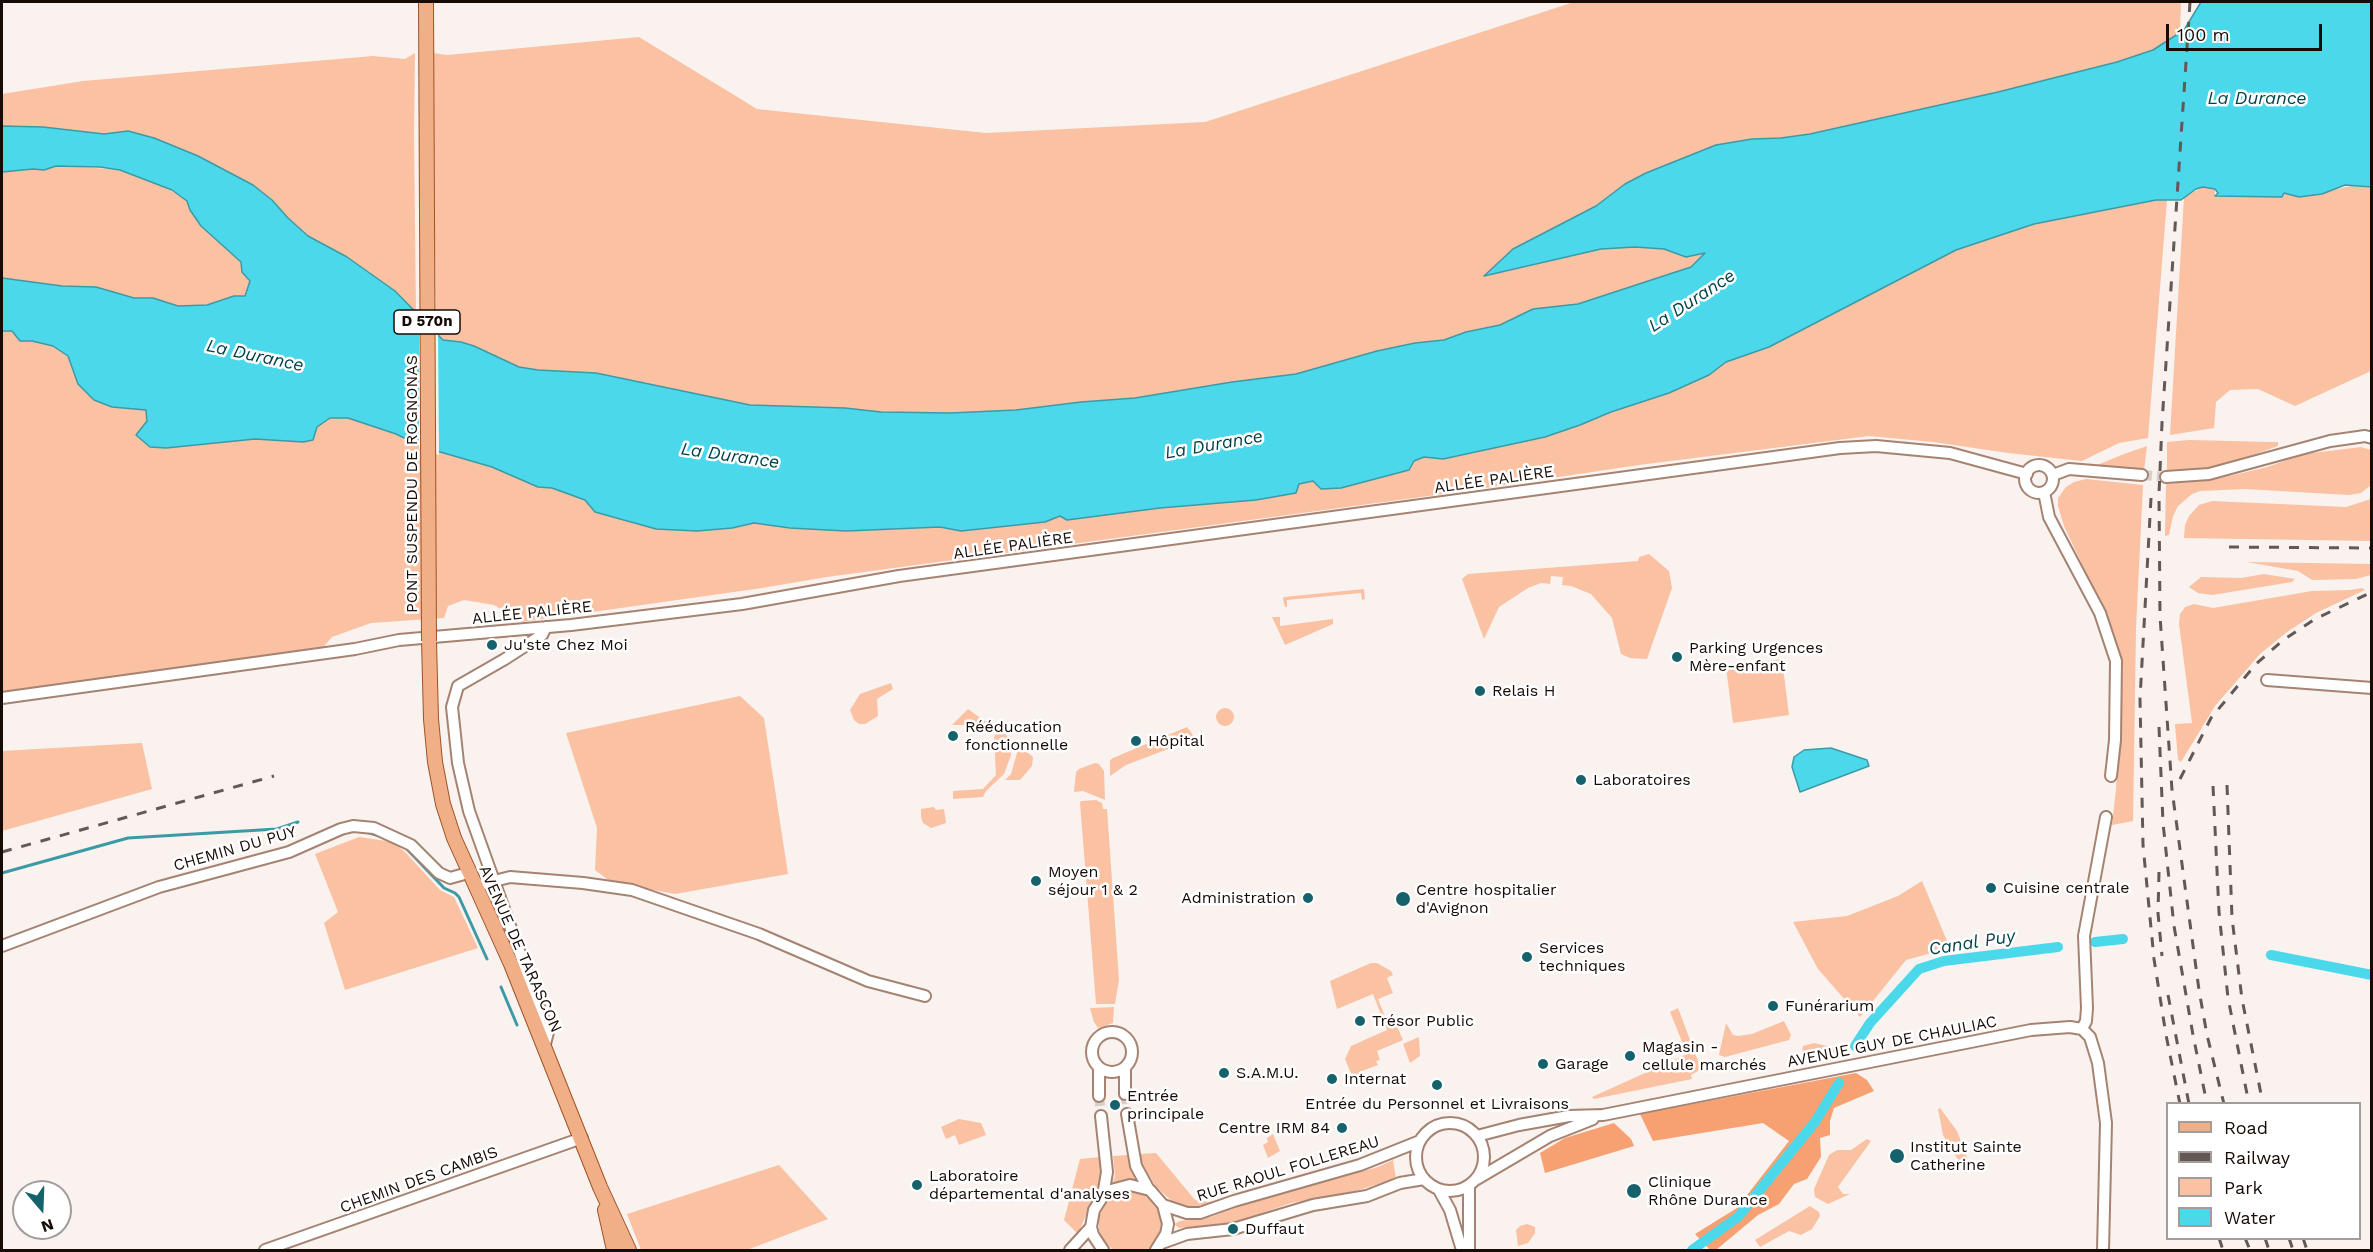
<!DOCTYPE html>
<meta charset="utf-8">
<style>
body{margin:0}
#map{position:relative;width:2373px;height:1252px;overflow:hidden;background:#f9f2ee;font-family:"Work Sans",sans-serif}
canvas{display:block}
.frame{position:absolute;inset:0;border:3px solid #170b05;pointer-events:none}
.legend{position:absolute;left:2166px;top:1102px;width:195px;height:138px;box-sizing:border-box;background:#fff;border:2px solid #a29d9b;margin:0;padding:8px 10px;list-style:none;font-size:18px;color:#170b05}
.legend li{display:flex;align-items:center;gap:12px;height:30px}
.legend b{width:30px;border:2px solid #a29d9b}
.north{position:absolute;left:12px;top:1180px;width:60px;height:60px;box-sizing:border-box;background:#fff;border:2px solid #a29d9b;border-radius:50%;rotate:161deg;font-size:16px;font-weight:700;line-height:24px;text-align:center;color:#170b05}
.north::after{content:'';display:block;margin:auto;width:21px;height:27px;background:#15626d;clip-path:polygon(50% 0,100% 100%,50% 72%,0 100%)}
.scale{position:absolute;left:2166px;top:24px;width:156px;height:27px;box-sizing:border-box;border:3px solid #170b05;border-top:0;padding-left:8px;font-size:18px;line-height:21px;white-space:nowrap;color:#170b05;-webkit-text-stroke:4px #fff;paint-order:stroke}
</style>
<div id="map">
<canvas width="2373" height="1252"></canvas>
<div class="frame"></div>
<ul class="legend">
<li><b style="height:8px;background:#f1af87"></b>Road</li>
<li><b style="height:8px;background:#635853"></b>Railway</li>
<li><b style="height:16px;background:#fac1a3"></b>Park</li>
<li><b style="height:16px;background:#4cd8eb"></b>Water</li>
</ul>
<div class="north">N</div>
<div class="scale">100 m</div>
</div>
<script>
const context = document.querySelector('canvas').getContext('2d');
context.lineJoin = 'round';
function paint(path, color) {
  context.fillStyle = color;
  context.fill(path, 'evenodd');
}
function shape(rows) {
  const path = new Path2D();
  for (const r of rows) {
    if (r.length === 3) {
      path.moveTo(r[0] + r[2], r[1]);
      path.arc(r[0], r[1], r[2], 0, 2 * Math.PI);
      continue;
    }
    path.moveTo(r[0], r[1]);
    for (let i = 2; i < r.length; i += 2) path.lineTo(r[i], r[i + 1]);
  }
  return path;
}
function trace(path, color, width, dash) {
  context.strokeStyle = color;
  context.lineWidth = width;
  context.lineCap = dash ? 'butt' : 'round';
  context.setLineDash(dash || []);
  context.stroke(path);
}
function drawText(font, color, halo, rows, align = 'center') {
  context.font = font + ' "Work Sans",sans-serif';
  context.lineWidth = 5;
  context.setLineDash([]);
  context.textBaseline = 'middle';
  context.strokeStyle = halo;
  context.fillStyle = color;
  for (const [text, x, y, turn = 0] of rows) {
    context.save();
    context.translate(x, y);
    context.rotate((+turn || 0) * Math.PI / 180);
    context.textAlign = isNaN(turn) ? turn : align;
    if (halo) context.strokeText(text, 0, 0);
    context.fillText(text, 0, 0);
    context.restore();
  }
}
paint(shape([
 [1574,2,2181,2,2180,32,2153,50,2117,62,1998,92,1810,134,1781,138,1752,139,1716,145,1646,173,1625,184,1596,206,1562,225,1504,272,1601,249,1635,247,1664,249,1686,257,1706,252,1692,267,1578,304,1533,309,1500,325,1466,332,1444,340,1415,343,1377,351,1296,374,1232,382,1135,398,1081,402,1016,410,950,413,881,412,845,408,750,405,596,373,538,370,519,367,474,346,461,342,443,341,436,334,433,53,447,55,639,37,757,109,986,133,1205,122],
 [415,53,414,134,416,314,395,291,347,257,308,236,288,218,262,191,198,156,154,138,128,131,104,134,43,127,2,126,2,94,83,81,373,56,405,59],
 [56,165,120,170,140,176,180,195,187,201,190,210,201,226,241,262,242,272,250,281,245,296,234,296,207,305,178,306,153,298,134,298,96,287,62,286,2,278,2,172,33,169,44,170],
 [2351,186,2371,188,2371,371,2295,406,2258,389,2230,390,2216,402,2214,428,2170,435,2184,197,2203,187,2215,189,2215,196,2282,197,2284,193,2306,196],
 [2156,200,2167,200,2148,438,2119,443,2082,461,2008,453,1933,442,1869,436,1639,465,1458,492,827,577,762,588,522,622,494,605,464,600,448,606,444,618,371,623,332,637,321,650,2,694,2,331,12,331,20,341,32,341,53,346,68,356,78,384,112,407,146,410,148,421,166,448,255,439,303,442,317,427,330,418,348,418,396,434,423,447,492,467,538,487,552,488,585,500,595,512,623,518,635,524,697,531,732,528,754,523,790,528,846,531,940,527,961,531,1045,522,1060,516,1256,500,1299,484,1414,461,1424,457,1443,459,1470,454,1580,425,1709,375,1726,362,1769,347,1956,250,2034,224],
 [2189,440,2270,442,2278,442,2278,446,2231,463,2197,472,2167,471,2167,442],
 [2147,446,2144,471,2097,465,2124,454],
 [2361,447,2371,450,2371,485,2361,493,2349,495,2245,489,2200,491,2192,494,2178,506,2173,516,2169,535,2165,536,2166,483,2209,480,2234,475,2267,467,2304,454],
 [2086,479,2143,485,2136,628,2133,821,2112,825,2116,789,2123,662,2109,622,2064,526,2058,506,2058,498,2066,487,2074,482],
 [2371,499,2371,541,2184,538,2185,525,2189,516,2199,505,2212,501,2346,507],
 [1649,554,1669,571,1672,588,1647,659,1630,658,1621,654,1612,618,1591,594,1571,586,1562,585,1563,577,1551,576,1550,584,1541,583,1528,588,1499,607,1484,639,1462,579,1468,574,1638,561,1639,557],
 [2247,562,2371,564,2371,575,2356,579,2312,580,2298,571],
 [2264,574,2295,579,2292,582,2212,595,2198,593,2189,587,2201,577,2241,578],
 [2362,588,2365,590,2316,613,2287,632,2260,654,2215,706,2181,762,2178,760,2175,724,2192,723,2179,624,2180,614,2185,607,2194,604,2213,608,2312,591,2350,590],
 [1364,589,1365,599,1362,600,1361,593,1287,600,1287,607,1285,607,1283,599,1284,597],
 [1272,617,1280,617,1280,626,1333,619,1333,624,1285,645],
 [1782,659,1789,715,1733,723,1726,667],
 [891,683,893,689,877,699,878,716,865,724,859,724,854,720,850,710,860,694],
 [740,696,764,718,788,874,675,894,611,882,595,870,597,828,566,733],
 [1225,717,9],
 [968,709,986,722,984,725,952,725],
 [1187,727,1193,735,1189,741,1126,765,1110,776,1110,760,1113,758],
 [998,731,1002,731,1011,740,1011,755,1004,774,986,791,983,797,953,799,953,791,983,789,996,775,994,737],
 [142,743,152,789,2,831,2,751],
 [1019,746,1033,757,1032,766,1020,780,1005,780,1011,774],
 [1095,763,1099,764,1104,771,1105,800,1083,791,1074,792,1076,772,1079,769],
 [1096,800,1102,803,1103,809,1107,809,1119,980,1115,1004,1096,1004,1080,803,1081,801],
 [934,807,936,810,944,809,946,823,931,828,923,823,921,817,921,809],
 [359,837,393,842,405,852,440,890,454,897,478,948,345,990,324,923,338,912,315,854],
 [1922,881,1950,948,1906,960,1860,1017,1818,969,1793,922,1847,916,1898,896],
 [1371,963,1377,963,1391,971,1393,975,1387,978,1393,993,1378,999,1389,1027,1396,1024,1403,1040,1377,1051,1380,1060,1376,1061,1378,1065,1359,1072,1359,1078,1355,1083,1345,1059,1351,1046,1387,1030,1373,994,1337,1009,1330,981],
 [1114,1007,1113,1023,1098,1028,1094,1022,1090,1008],
 [1678,1008,1701,1069,1691,1075,1692,1079,1594,1099,1592,1097,1687,1054,1670,1012],
 [1784,1021,1791,1035,1789,1040,1725,1057,1719,1055,1726,1023,1733,1035,1738,1036,1752,1034],
 [1419,1037,1420,1056,1410,1063,1403,1044],
 [1814,1043,1832,1047,1839,1053,1801,1060,1803,1046],
 [1940,1108,1957,1131,1972,1170,1966,1173,1943,1135,1938,1109],
 [959,1119,981,1123,986,1135,959,1145,955,1135,946,1139,941,1127],
 [1273,1134,1280,1151,1268,1158,1263,1145,1268,1142,1267,1138],
 [1867,1139,1871,1141,1838,1187,1843,1194,1850,1194,1828,1204,1815,1197,1814,1189,1829,1155,1837,1150,1851,1150],
 [1156,1153,1195,1200,1208,1202,1225,1199,1192,1208,1172,1201,1156,1187,1143,1166,1140,1154],
 [1128,1155,1137,1180,1130,1179,1113,1182,1115,1175,1113,1156],
 [1100,1157,1103,1174,1078,1234,1064,1220,1080,1159],
 [1393,1160,1396,1179,1355,1191,1291,1203,1236,1222,1179,1228,1174,1224,1180,1221,1211,1217,1231,1209,1287,1192,1378,1167],
 [779,1165,828,1219,747,1250,641,1250,627,1214],
 [1126,1192,1138,1192,1149,1197,1161,1211,1163,1220,1162,1233,1152,1248,1148,1250,1113,1250,1102,1239,1099,1230,1099,1218,1102,1209,1108,1201,1117,1195],
 [1810,1206,1819,1212,1820,1216,1812,1229,1801,1235,1789,1231,1760,1247,1755,1240],
 [1527,1224,1535,1227,1535,1233,1528,1243,1518,1246,1516,1230,1520,1226]
]), '#fac1a3');
paint(shape([
 [1856,1073,1867,1080,1874,1091,1834,1108,1830,1121,1830,1135,1820,1138,1821,1157,1807,1179,1794,1184,1779,1204,1758,1215,1716,1250,1710,1250,1695,1234,1737,1208,1789,1141,1763,1123,1653,1141,1640,1114],
 [1614,1123,1631,1139,1634,1146,1545,1173,1540,1153,1565,1138]
]), '#f7a172');
const water = shape([
 [2201,2,2371,2,2371,187,2345,185,2322,194,2299,197,2284,193,2282,197,2215,196,2218,193,2215,189,2203,187,2196,189,2181,200,2156,200,2034,224,1956,250,1769,347,1726,362,1709,375,1669,393,1611,412,1580,425,1545,437,1443,459,1424,457,1414,461,1409,470,1341,488,1321,489,1313,481,1299,484,1296,493,1256,500,1160,508,1067,520,1060,516,1045,522,961,531,940,527,846,531,790,528,754,523,732,528,697,531,656,529,595,512,585,500,552,488,538,487,492,467,423,447,396,434,348,418,330,418,317,427,313,440,303,442,255,439,166,448,150,447,136,435,147,421,146,410,112,407,94,400,78,384,68,356,53,346,32,341,20,341,12,331,2,331,2,278,62,286,96,287,134,298,153,298,178,306,207,305,234,296,245,296,250,281,242,272,241,262,201,226,190,210,187,201,172,190,120,170,100,167,56,166,44,170,33,169,2,172,2,126,43,127,104,134,128,131,154,138,198,156,253,185,272,200,288,218,308,236,347,257,395,291,443,340,461,342,474,346,519,367,538,370,596,373,750,405,845,408,881,412,950,413,1016,410,1081,402,1135,398,1232,382,1296,374,1377,351,1415,343,1444,340,1466,332,1500,325,1533,309,1578,304,1691,267,1705,253,1686,257,1664,249,1635,247,1601,249,1484,276,1513,249,1596,206,1625,184,1646,173,1716,145,1752,139,1781,138,1810,134,1998,92,2117,62,2153,50,2184,30,2201,2],
 [1831,748,1867,760,1869,766,1800,792,1792,767,1794,757,1804,750,1831,748]
]);
paint(water, '#4cd8eb');
trace(water, '#3c9aa6', 1.5);
paint(shape([
 [419,312,438,331,439,455,419,449]
]), '#f9f2ee');
trace(shape([
 [366,832,380,836],
 [405,847,444,888,455,893,459,897,487,959],
 [2,873,128,838,277,829,298,822],
 [501,987,517,1025]
]), '#3c9aa6', 3);
trace(shape([
 [2095,942,2123,939],
 [2271,955,2372,975],
 [1855,1046,1870,1023,1919,969,1944,961,2058,947],
 [1692,1250,1738,1217,1815,1122,1839,1083]
]), '#4cd8eb', 10);
trace(shape([
 [2142,475,2166,477],
 [1125,1094,1127,1114],
 [1099,1096,1101,1116]
]), '#d7cfcb', 10, [10, 5]);
const minor = shape([
 [2039,479,14],
 [2053,475,2069,469,2142,475],
 [2166,477,2209,474,2330,441,2365,436,2372,438],
 [2044,492,2049,517,2100,613,2116,661,2115,740,2111,776],
 [2267,680,2372,688],
 [2,698,355,649,399,640,571,625,742,604,899,576,1840,448,1876,446,1950,453,2027,474],
 [475,886,510,877,583,883,632,890,759,934,868,981,925,996],
 [2,946,159,887,289,852,341,829,353,826,374,828,411,845,439,873,450,878,468,873],
 [2082,1029,2090,1037,2098,1063,2106,1123,2103,1250],
 [2082,1029,2086,1021,2087,1008,2084,936,2106,817],
 [1112,1052,20],
 [545,1044,548,1032,469,811,458,763,452,707,458,686,505,659,542,635,546,627],
 [1099,1067,1099,1096],
 [1125,1067,1125,1094],
 [1127,1114,1136,1166,1149,1190],
 [1101,1116,1107,1172,1103,1196],
 [1450,1157,34],
 [1477,1136,1519,1125,1569,1116,1603,1115,2031,1030,2070,1027,2082,1029],
 [1477,1179,1550,1136,1593,1119],
 [1469,1186,1469,1250],
 [1439,1190,1450,1210,1462,1250],
 [1163,1205,1187,1213,1200,1213,1234,1201,1360,1165,1420,1141],
 [1162,1243,1187,1234,1233,1229,1313,1205,1367,1196,1400,1183,1424,1179],
 [265,1250,582,1138],
 [1070,1250,1091,1227],
 [1103,1250,1093,1235,1091,1227,1094,1210,1103,1196,1111,1190,1130,1185,1150,1190,1163,1205,1168,1224,1166,1234,1156,1250]
]);
const major = shape([
 [429,641,431,719,435,762,443,804,454,838,511,964,600,1187,629,1250],
 [605,1210,614,1250]
]);
trace(minor, '#a58372', 14);
trace(major, '#9f5326', 16);
trace(minor, '#fff', 10);
trace(major, '#f1af87', 14);
trace(shape([
 [2190,2,2162,423,2159,494,2160,616,2172,790,2199,990,2207,1035,2224,1104],
 [2151,498,2140,699,2143,845,2154,959,2166,1035,2180,1104],
 [2229,547,2372,548],
 [2159,727,2163,823,2174,926,2193,1035,2207,1104],
 [2180,779,2211,718,2256,664,2282,641,2315,619,2372,592],
 [2227,785,2232,918,2242,999,2263,1104],
 [2213,786,2219,912,2228,998,2249,1104],
 [2,852,274,776],
 [2159,872,2158,913,2162,956],
 [2168,995,2189,1104],
 [2219,1238,2223,1250],
 [2245,1238,2250,1250],
 [2265,1238,2269,1250],
 [2289,1238,2293,1250],
 [2303,1238,2307,1250]
]), '#635853', 3, [10, 10]);
const majorBridge = shape([
 [426,2,429,641]
]);
trace(majorBridge, '#9f5326', 16, []);
trace(majorBridge, '#f1af87', 14);
for (const [x, y, r, color] of [
 [492,645,6,"#15626d"],
 [1677,657,6,"#15626d"],
 [1480,691,6,"#15626d"],
 [953,736,6,"#15626d"],
 [1136,741,6,"#15626d"],
 [1581,780,6,"#15626d"],
 [1036,881,6,"#15626d"],
 [1991,888,6,"#15626d"],
 [1308,898,6,"#15626d"],
 [1403,899,8,"#15626d"],
 [1527,957,6,"#15626d"],
 [1773,1006,6,"#15626d"],
 [1360,1021,6,"#15626d"],
 [1630,1056,6,"#15626d"],
 [1543,1064,6,"#15626d"],
 [1224,1073,6,"#15626d"],
 [1332,1079,6,"#15626d"],
 [1437,1085,6,"#15626d"],
 [1115,1105,6,"#15626d"],
 [1342,1128,6,"#15626d"],
 [1897,1156,8,"#15626d"],
 [917,1185,6,"#15626d"],
 [1634,1191,8,"#15626d"],
 [1233,1229,6,"#15626d"]
]) {
  const dot = new Path2D();
  dot.arc(x, y, r, 0, 2 * Math.PI);
  context.fillStyle = color;
  context.fill(dot);
  trace(dot, '#fff', 2);
}
for (const [x, y, w] of [
 [427,322,66]
]) {
  const box = new Path2D();
  box.roundRect(x - w / 2, y - 12, w, 24, 4.5);
  context.fillStyle = '#fff';
  context.fill(box);
  trace(box, '#170b05', 1.5);
}
drawText('bold 15px', '#170b05', null, [
 ["D 570n",427,322]
]);
drawText('16px', '#170b05', '#fff', [
 ["ALLÉE PALIÈRE",1494,480,-8],
 ["PONT SUSPENDU DE ROGNONAS",412,484,-90],
 ["ALLÉE PALIÈRE",1013,546,-8],
 ["ALLÉE PALIÈRE",532,613,-6],
 ["CHEMIN DU PUY",235,849,-16],
 ["AVENUE DE TARASCON",520,949,66],
 ["AVENUE GUY DE CHAULIAC",1892,1042,-11],
 ["RUE RAOUL FOLLEREAU",1288,1169,-17],
 ["CHEMIN DES CAMBIS",419,1180,-20]
]);
drawText('16px', '#170b05', '#fff', [
 ["Ju'ste Chez Moi",504,645],
 ["Parking Urgences",1689,648],
 ["Mère-enfant",1689,666],
 ["Relais H",1492,691],
 ["Rééducation",965,727],
 ["fonctionnelle",965,745],
 ["Hôpital",1148,741],
 ["Laboratoires",1593,780],
 ["Moyen",1048,872],
 ["séjour 1 & 2",1048,890],
 ["Cuisine centrale",2003,888],
 ["Centre hospitalier",1416,890],
 ["d'Avignon",1416,908],
 ["Administration",1296,898,"right"],
 ["Services",1539,948],
 ["techniques",1539,966],
 ["Funérarium",1785,1006],
 ["Trésor Public",1372,1021],
 ["Magasin -",1642,1047],
 ["cellule marchés",1642,1065],
 ["Garage",1555,1064],
 ["S.A.M.U.",1236,1073],
 ["Internat",1344,1079],
 ["Entrée",1127,1096],
 ["principale",1127,1114],
 ["Entrée du Personnel et Livraisons",1437,1104,"center"],
 ["Centre IRM 84",1330,1128,"right"],
 ["Institut Sainte",1910,1147],
 ["Catherine",1910,1165],
 ["Laboratoire",929,1176],
 ["départemental d'analyses",929,1194],
 ["Clinique",1648,1182],
 ["Rhône Durance",1648,1200],
 ["Duffaut",1245,1229]
], 'left');
drawText('italic 18px', '#00424a', '#fff', [
 ["La Durance",2257,99],
 ["La Durance",1692,301,-33],
 ["La Durance",255,356,12],
 ["La Durance",1214,445,-10],
 ["La Durance",730,456,8],
 ["Canal Puy",1972,943,-9]
]);
</script>
